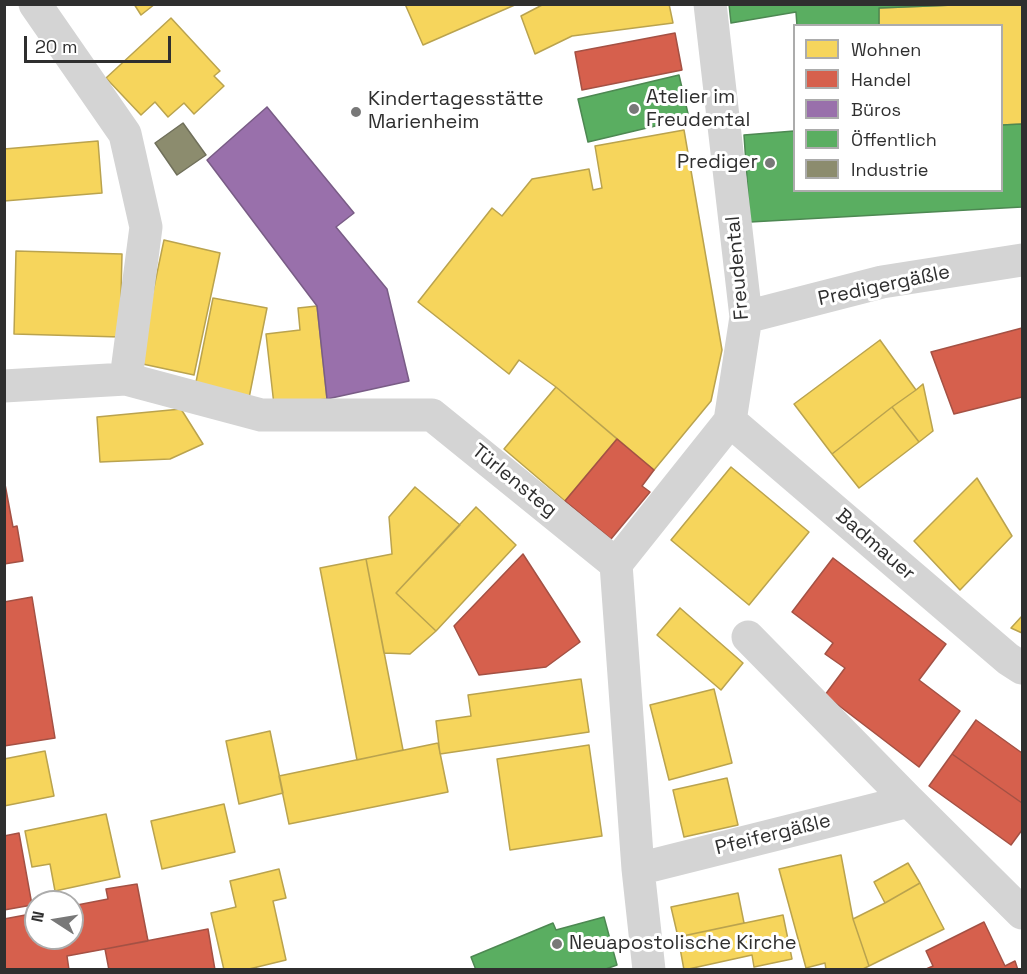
<!DOCTYPE html>
<meta charset="utf-8">
<style>
body{margin:0}
#map{position:relative;width:1027px;height:974px;overflow:hidden;background:#fff;font-family:"Space Grotesk",sans-serif}
canvas{display:block}
.frame{position:absolute;inset:0;border:6px solid #2f2f2f;pointer-events:none}
.legend{position:absolute;left:793px;top:24px;width:210px;height:168px;box-sizing:border-box;background:#fff;border:2px solid #acacac;margin:0;padding:8px 10px;list-style:none;font-size:18px;color:#2f2f2f}
.legend li{display:flex;align-items:center;gap:12px;height:30px}
.legend b{width:30px;border:2px solid #acacac}
.north{position:absolute;left:24px;top:890px;width:60px;height:60px;box-sizing:border-box;background:#fff;border:2px solid #acacac;border-radius:50%;rotate:282deg;font-size:16px;font-weight:700;line-height:24px;text-align:center;color:#2f2f2f}
.north::after{content:'';display:block;margin:auto;width:21px;height:27px;background:#787878;clip-path:polygon(50% 0,100% 100%,50% 72%,0 100%)}
.scale{position:absolute;left:24px;top:36px;width:147px;height:27px;box-sizing:border-box;border:3px solid #2f2f2f;border-top:0;padding-left:8px;font-size:18px;line-height:21px;white-space:nowrap;color:#2f2f2f;-webkit-text-stroke:4px #fff;paint-order:stroke}
</style>
<div id="map">
<canvas width="1027" height="974"></canvas>
<div class="frame"></div>
<ul class="legend">
<li><b style="height:16px;background:#f6d55c"></b>Wohnen</li>
<li><b style="height:16px;background:#d6604d"></b>Handel</li>
<li><b style="height:16px;background:#9970ab"></b>Büros</li>
<li><b style="height:16px;background:#5aae61"></b>Öffentlich</li>
<li><b style="height:16px;background:#8c8c6e"></b>Industrie</li>
</ul>
<div class="north">N</div>
<div class="scale">20 m</div>
</div>
<script>
const context = document.querySelector('canvas').getContext('2d');
context.lineJoin = 'round';
function paint(path, color) {
  context.fillStyle = color;
  context.fill(path, 'evenodd');
}
function shape(rows) {
  const path = new Path2D();
  for (const r of rows) {
    path.moveTo(r[0], r[1]);
    for (let i = 2; i < r.length; i += 2) path.lineTo(r[i], r[i + 1]);
  }
  return path;
}
function trace(path, color, width, dash) {
  context.strokeStyle = color;
  context.lineWidth = width;
  context.lineCap = dash ? 'butt' : 'round';
  context.setLineDash(dash || []);
  context.stroke(path);
}
function drawText(font, color, halo, rows, align = 'center') {
  context.font = font + ' "Space Grotesk",sans-serif';
  context.lineWidth = 6;
  context.setLineDash([]);
  context.textBaseline = 'middle';
  context.strokeStyle = halo;
  context.fillStyle = color;
  for (const [text, x, y, turn = 0] of rows) {
    context.save();
    context.translate(x, y);
    context.rotate((+turn || 0) * Math.PI / 180);
    context.textAlign = isNaN(turn) ? turn : align;
    if (halo) context.strokeText(text, 0, 0);
    context.fillText(text, 0, 0);
    context.restore();
  }
}
const homes = shape([
 [134,4,155,4,141,15,134,4],
 [405,4,517,4,423,45,405,4],
 [544,4,669,4,673,23,572,36,535,54,521,16,544,4],
 [979,4,1022,4,1022,124,1002,125,1002,26,879,26,879,8,979,4],
 [171,18,220,71,214,76,224,86,194,114,184,103,168,117,155,102,141,115,106,78,171,18],
 [684,130,722,350,711,401,654,470,556,387,519,360,509,374,418,302,492,208,502,216,532,179,589,169,593,190,602,188,595,146,684,130],
 [98,141,102,193,4,201,4,149,98,141],
 [164,240,220,253,194,375,138,363,164,240],
 [16,251,122,254,120,337,14,334,16,251],
 [213,298,267,308,249,398,195,387,213,298],
 [317,306,327,399,274,405,266,334,300,330,298,308,317,306],
 [880,340,916,390,892,407,832,454,794,404,880,340],
 [923,384,933,431,919,442,892,407,916,390,923,384],
 [556,387,617,439,565,501,504,449,556,387],
 [892,407,919,442,859,488,832,454,892,407],
 [181,409,203,444,170,459,100,462,97,417,181,409],
 [731,467,809,532,749,605,671,540,731,467],
 [977,478,1012,536,960,590,914,541,977,478],
 [415,487,460,525,396,593,436,631,410,654,384,653,366,559,392,554,389,517,415,487],
 [476,507,516,545,436,631,396,593,476,507],
 [366,559,403,750,357,760,320,568,366,559],
 [680,608,743,663,721,690,657,635,680,608],
 [1022,616,1022,633,1011,628,1022,616],
 [581,679,589,732,440,754,436,721,471,716,468,695,581,679],
 [714,689,732,763,669,780,650,705,714,689],
 [270,731,283,793,239,804,226,741,270,731],
 [438,743,448,792,289,824,279,776,438,743],
 [589,745,602,836,510,850,497,759,589,745],
 [45,751,54,796,4,806,4,759,45,751],
 [727,778,738,825,684,837,673,790,727,778],
 [224,804,235,852,162,869,151,821,224,804],
 [106,814,120,877,55,891,50,864,32,867,25,831,106,814],
 [841,855,853,919,869,966,861,970,826,970,825,963,806,968,779,869,841,855],
 [908,863,920,883,885,903,874,882,908,863],
 [279,869,286,898,273,901,286,960,245,970,224,970,211,913,236,907,230,881,279,869],
 [920,883,944,929,869,966,853,919,885,903,920,883],
 [738,893,744,923,678,937,671,907,738,893],
 [783,915,792,959,754,967,752,955,684,970,678,937,783,915]
]);
paint(homes, '#f6d55c');
trace(homes, '#baa34e', 1.5);
const shops = shape([
 [675,33,682,70,582,90,575,52,675,33],
 [1022,328,1022,397,954,414,931,352,1022,328],
 [617,439,654,470,642,486,650,492,611,539,565,501,617,439],
 [4,479,13,527,17,526,23,561,4,564,4,479],
 [523,554,580,642,546,667,479,675,454,626,523,554],
 [833,558,946,644,919,680,960,711,919,767,825,695,845,668,825,654,833,643,792,612,833,558],
 [32,597,55,738,4,746,4,602,32,597],
 [976,720,1022,753,1022,803,952,754,976,720],
 [952,754,1022,803,1022,830,1011,845,929,786,952,754],
 [19,833,32,905,4,910,4,836,19,833],
 [137,884,148,941,67,956,69,970,4,970,4,919,36,913,36,938,72,938,72,906,108,899,106,889,137,884],
 [984,922,1005,966,1015,961,1018,970,924,970,933,966,926,951,984,922],
 [208,929,215,970,109,970,105,949,208,929]
]);
paint(shops, '#d6604d');
trace(shops, '#a45144', 1.5);
const offices = shape([
 [267,107,354,213,336,227,387,289,409,381,327,399,317,306,207,160,267,107]
]);
paint(offices, '#9970ab');
trace(offices, '#795c86', 1.5);
const public = shape([
 [729,4,979,4,879,8,879,26,797,26,796,12,731,23,729,4],
 [679,75,689,118,588,142,578,99,679,75],
 [1022,124,1022,207,750,222,744,135,794,131,794,190,1002,190,1002,125,1022,124],
 [604,917,617,965,603,970,476,970,471,957,553,923,556,930,604,917]
]);
paint(public, '#5aae61');
trace(public, '#4d8852', 1.5);
const industry = shape([
 [183,123,206,155,177,175,155,143,183,123]
]);
paint(industry, '#8c8c6e');
trace(industry, '#70705b', 1.5);
trace(shape([
 [35,4,125,134,146,227,126,379],
 [746,317,882,282,1022,260],
 [4,386,126,379,261,415,432,415,616,564,638,869,649,970],
 [730,421,1008,659,1022,668],
 [616,564,730,421,746,317,710,4],
 [748,637,909,801],
 [638,869,909,801,1022,913]
]), '#d4d4d4', 33);
for (const [x, y, r, color] of [
 [634,109,6,"#787878"],
 [356,112,6,"#787878"],
 [770,163,6,"#787878"],
 [557,944,6,"#787878"]
]) {
  const dot = new Path2D();
  dot.arc(x, y, r, 0, 2 * Math.PI);
  context.fillStyle = color;
  context.fill(dot);
  trace(dot, '#fff', 2);
}
drawText('20px', '#2f2f2f', '#fff', [
 ["Atelier im",646,98],
 ["Freudental",646,121],
 ["Kindertagesstätte",368,100],
 ["Marienheim",368,123],
 ["Prediger",758,163,"right"],
 ["Neuapostolische Kirche",569,944]
], 'left');
drawText('20px', '#2f2f2f', '#fff', [
 ["Freudental",738,268,-95],
 ["Predigergäßle",884,286,-12],
 ["Türlensteg",514,481,39],
 ["Badmauer",875,545,41],
 ["Pfeifergäßle",773,835,-14]
]);
</script>
